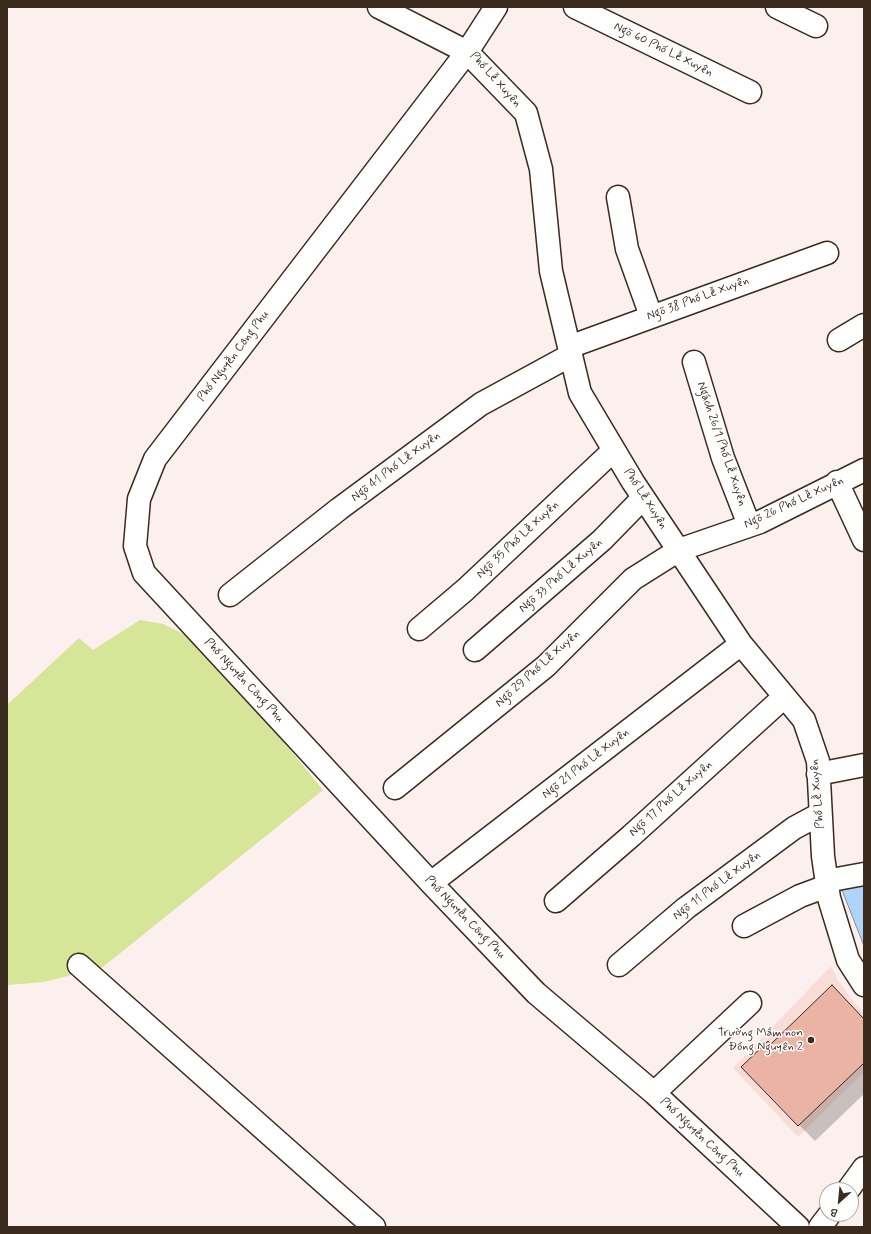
<!DOCTYPE html>
<meta charset="utf-8">
<style>
body{margin:0}
#map{position:relative;width:871px;height:1234px;overflow:hidden;background:#fbf0ed;font-family:Mynerve,sans-serif}
canvas{display:block}
.frame{position:absolute;inset:0;border:8px solid #3b2a1e;pointer-events:none}
.north{position:absolute;left:819px;top:1182px;width:40px;height:40px;box-sizing:border-box;background:#fff;border:1px solid #b1aaa5;border-radius:50%;rotate:207deg;font-size:11px;font-weight:700;line-height:16px;text-align:center;color:#3b2a1e}
.north::after{content:'';display:block;margin:auto;width:14px;height:18px;background:#3b2a1e;clip-path:polygon(50% 0,100% 100%,50% 72%,0 100%)}
</style>
<div id="map">
<canvas width="871" height="1234"></canvas>
<div class="frame"></div>
<div class="north">B</div>
</div>
<script>
const context = document.querySelector('canvas').getContext('2d');
context.lineJoin = 'round';
function paint(path, color) {
  context.fillStyle = color;
  context.fill(path, 'evenodd');
}
function shape(rows) {
  const path = new Path2D();
  for (const r of rows) {
    path.moveTo(r[0], r[1]);
    for (let i = 2; i < r.length; i += 2) path.lineTo(r[i], r[i + 1]);
  }
  return path;
}
function trace(path, color, width, dash) {
  context.strokeStyle = color;
  context.lineWidth = width;
  context.lineCap = dash ? 'butt' : 'round';
  context.setLineDash(dash || []);
  context.stroke(path);
}
function drawText(font, color, halo, rows, align = 'center') {
  context.font = font + ' Mynerve,sans-serif';
  context.lineWidth = 3;
  context.setLineDash([]);
  context.textBaseline = 'middle';
  context.strokeStyle = halo;
  context.fillStyle = color;
  for (const [text, x, y, turn = 0] of rows) {
    context.save();
    context.translate(x, y);
    context.rotate((+turn || 0) * Math.PI / 180);
    context.textAlign = isNaN(turn) ? turn : align;
    if (halo) context.strokeText(text, 0, 0);
    context.fillText(text, 0, 0);
    context.restore();
  }
}
paint(shape([
 [831,966,837,979,854,1002,864,1013,864,1072,798,1137,733,1068]
]), '#f6ded7');
paint(shape([
 [140,620,163,624,202,643,323,790,103,967,44,982,7,985,7,705,79,638,93,650]
]), '#d6e598');
const water = shape([
 [864,880,864,946,840,885,864,880]
]);
paint(water, '#b0d3f8');
trace(water, '#818fa1', 1);
paint(shape([
 [864,1020,864,1094,815,1141,742,1067,771,1045]
]), '#0003');
const building = shape([
 [832,985,864,1019,864,1063,798,1126,741,1067,768,1041,771,1044,832,985]
]);
paint(building, '#ebb3a3');
trace(building, '#3b2a1e', 1);
const minor = shape([
 [379,7,467,52,155,459,139,499,135,546,144,573,431,883,536,993,654,1093,798,1227],
 [496,7,467,52,526,113,541,169,551,271,580,393,633,482,741,644,804,720,818,761,823,856,829,898,848,960,864,985],
 [575,7,750,92],
 [777,7,816,26],
 [618,197,627,249,651,316],
 [839,340,864,325],
 [569,347,827,253],
 [694,362,723,458,749,525],
 [837,482,864,540],
 [230,595,339,509,481,404,571,355],
 [419,629,465,590,614,450],
 [475,650,602,540,643,498],
 [818,774,864,765],
 [395,788,546,666,633,579,679,550,760,522,864,470],
 [826,881,864,874],
 [431,883,741,644],
 [556,901,631,836,784,697],
 [744,926,800,896,827,886],
 [79,965,374,1227],
 [619,965,686,908,794,828,820,814],
 [654,1093,750,1003],
 [848,1190,864,1168],
 [820,1227,830,1214]
]);
trace(minor, '#3b2a1e', 25);
trace(minor, '#fff', 22);
for (const [x, y, r, color] of [
 [811,1040,4,"#3b2a1e"]
]) {
  const dot = new Path2D();
  dot.arc(x, y, r, 0, 2 * Math.PI);
  context.fillStyle = color;
  context.fill(dot);
  trace(dot, '#fff', 1.5);
}
drawText('12px', '#3b2a1e', '#fff', [
 ["Ngõ 60 Phố Lễ Xuyên",663,50,26],
 ["Phố Lễ Xuyên",495,80,48],
 ["Ngõ 38 Phố Lễ Xuyên",698,299,-20],
 ["Phố Nguyễn Công Phụ",234,356,-53],
 ["Ngách 26/1 Phố Lễ Xuyên",721,444,71],
 ["Ngõ 41 Phố Lễ Xuyên",396,467,-37],
 ["Phố Lễ Xuyên",645,499,57],
 ["Ngõ 26 Phố Lễ Xuyên",794,503,-25],
 ["Ngõ 35 Phố Lễ Xuyên",518,540,-43],
 ["Ngõ 33 Phố Lễ Xuyên",561,576,-41],
 ["Ngõ 29 Phố Lễ Xuyên",538,669,-42],
 ["Phố Nguyễn Công Phụ",244,681,47],
 ["Ngõ 21 Phố Lễ Xuyên",586,764,-38],
 ["Phố Lễ Xuyên",818,794,-95],
 ["Ngõ 17 Phố Lễ Xuyên",671,799,-42],
 ["Ngõ 11 Phố Lễ Xuyên",717,886,-37],
 ["Phố Nguyễn Công Phụ",465,918,46],
 ["Phố Nguyễn Công Phụ",702,1138,43]
]);
drawText('12px', '#3b2a1e', '#fff', [
 ["Trường Mầm non",803,1033],
 ["Đồng Nguyên 2",803,1047]
], 'right');
</script>
